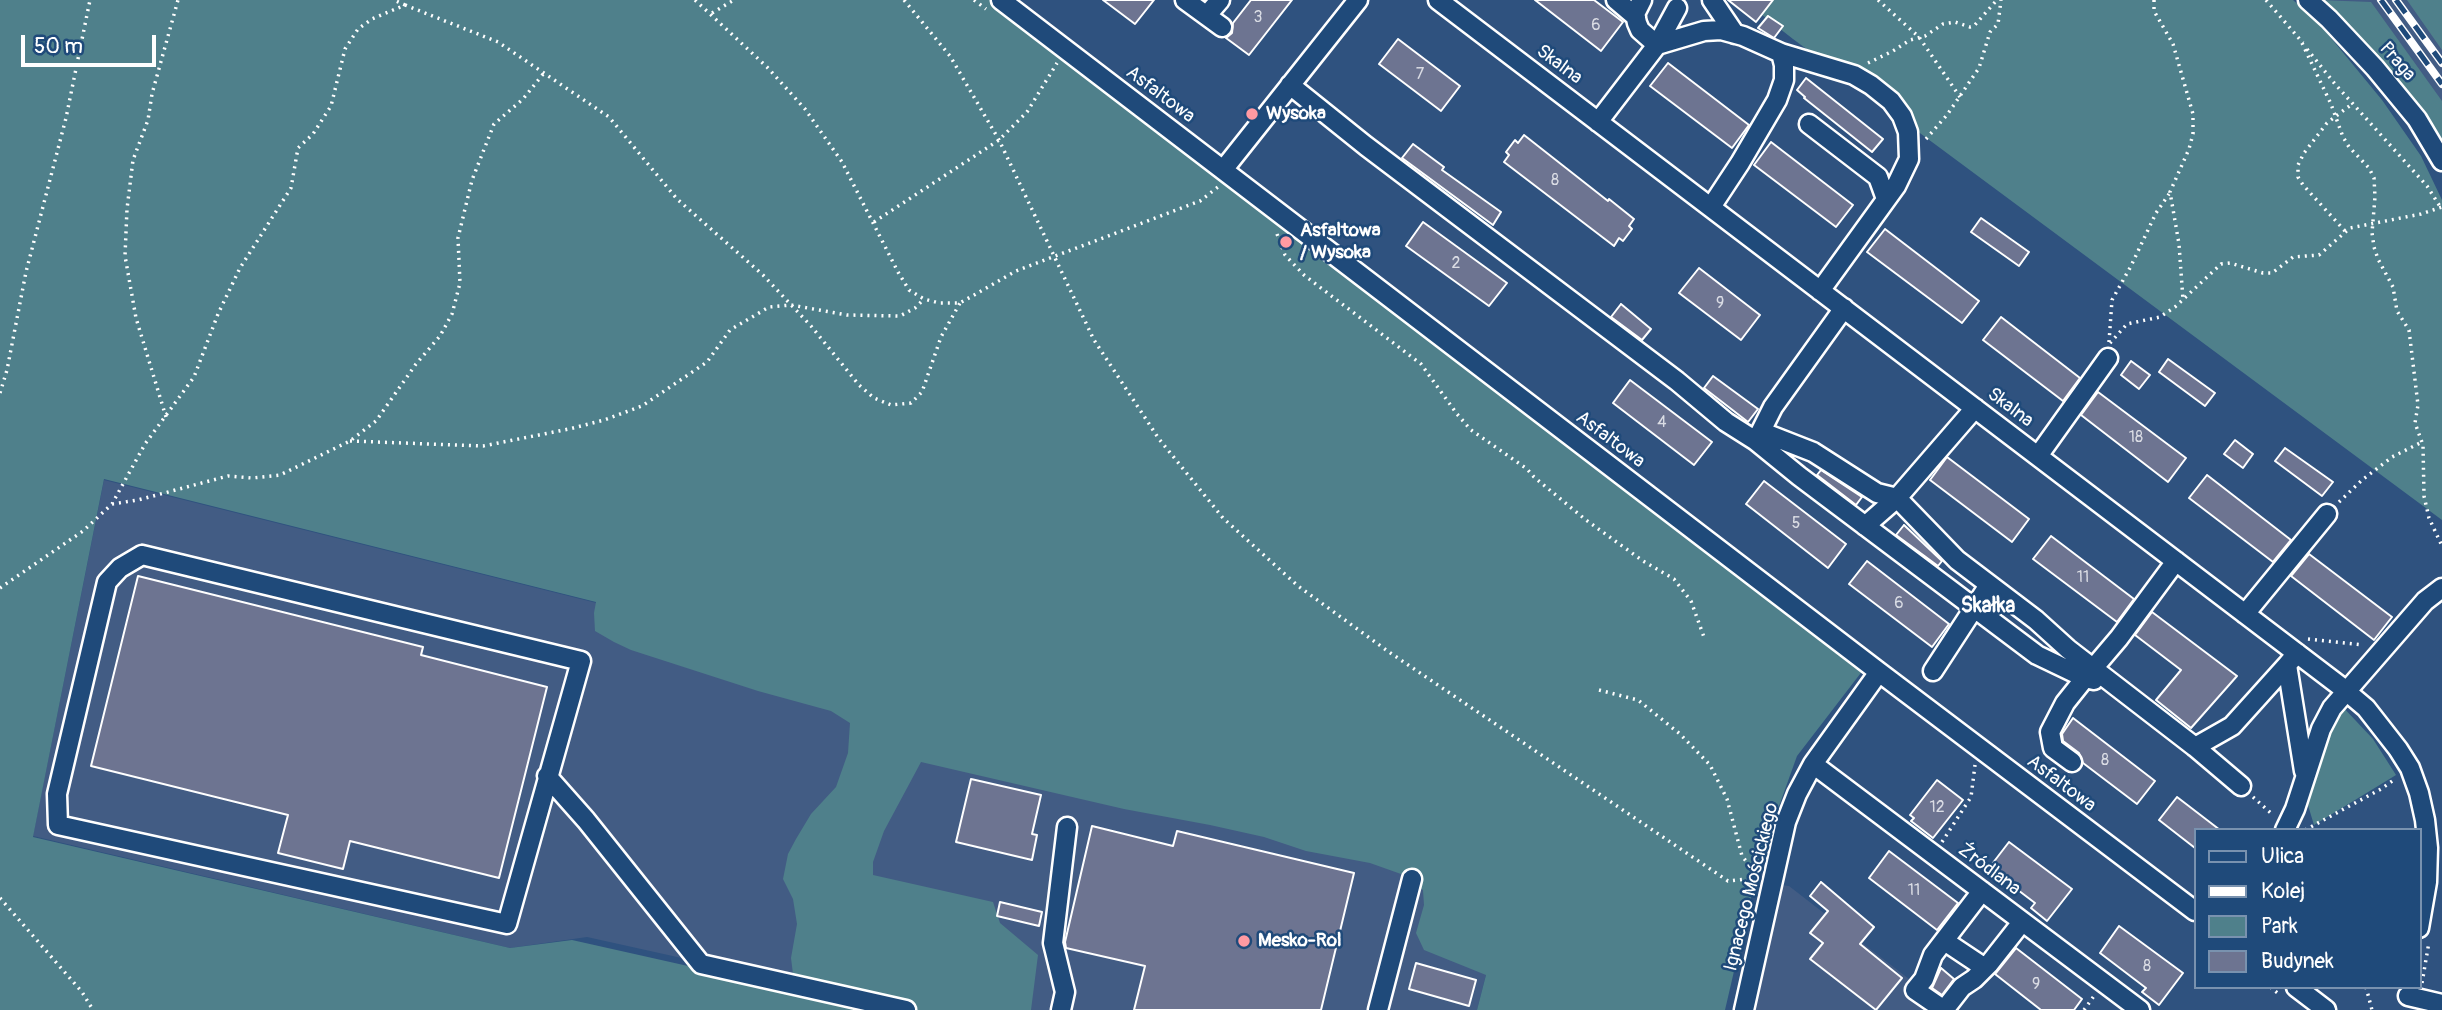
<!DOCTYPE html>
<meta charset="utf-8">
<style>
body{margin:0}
#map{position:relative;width:2442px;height:1010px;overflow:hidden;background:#2f527f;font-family:Pangolin,sans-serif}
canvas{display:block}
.legend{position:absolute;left:2194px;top:828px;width:228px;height:161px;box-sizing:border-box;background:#1f4a7a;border:2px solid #7992af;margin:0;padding:9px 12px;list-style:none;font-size:21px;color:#fff}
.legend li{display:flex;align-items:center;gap:14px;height:35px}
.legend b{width:35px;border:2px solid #7992af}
.scale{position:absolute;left:21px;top:35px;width:135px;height:32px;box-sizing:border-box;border:4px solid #fff;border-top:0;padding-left:9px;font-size:21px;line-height:24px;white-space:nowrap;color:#fff;-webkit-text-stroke:5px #1f4a7a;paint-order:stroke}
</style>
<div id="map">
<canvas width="2442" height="1010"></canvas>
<ul class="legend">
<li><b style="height:9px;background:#1f4a7a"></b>Ulica</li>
<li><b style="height:9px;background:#fff"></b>Kolej</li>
<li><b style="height:19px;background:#4f808b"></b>Park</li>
<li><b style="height:19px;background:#6d7491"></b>Budynek</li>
</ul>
<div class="scale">50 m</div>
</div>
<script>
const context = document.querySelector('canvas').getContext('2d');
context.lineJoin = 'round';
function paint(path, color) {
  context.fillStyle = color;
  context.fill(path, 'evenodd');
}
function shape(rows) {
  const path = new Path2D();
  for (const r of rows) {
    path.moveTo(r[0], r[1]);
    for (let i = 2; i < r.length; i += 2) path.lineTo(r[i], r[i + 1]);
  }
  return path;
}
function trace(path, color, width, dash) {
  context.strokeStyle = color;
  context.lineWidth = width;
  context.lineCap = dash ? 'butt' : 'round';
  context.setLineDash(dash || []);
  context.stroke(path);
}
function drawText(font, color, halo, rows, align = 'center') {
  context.font = font + ' Pangolin,sans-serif';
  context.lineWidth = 5;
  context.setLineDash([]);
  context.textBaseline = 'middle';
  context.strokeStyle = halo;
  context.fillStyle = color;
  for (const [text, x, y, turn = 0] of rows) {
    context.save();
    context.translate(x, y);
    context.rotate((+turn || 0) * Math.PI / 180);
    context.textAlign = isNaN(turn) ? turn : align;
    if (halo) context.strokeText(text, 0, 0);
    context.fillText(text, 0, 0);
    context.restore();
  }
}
paint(shape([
 [2326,0,2442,0,2442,130],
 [104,480,1522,834,1477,1010,916,1010,587,937,510,948,33,836],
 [1772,884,1789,886,1949,1010,1744,1010]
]), '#425c84');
paint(shape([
 [0,0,1007,0,1870,661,1797,756,1760,859,1725,1010,1477,1010,1486,975,1424,950,1416,933,1424,905,1423,890,1401,874,1370,863,1306,851,1264,837,1210,825,1124,809,921,762,884,831,873,862,873,875,993,902,1000,923,1038,955,1031,1010,0,1010],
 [104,479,596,602,594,613,595,631,614,642,631,650,758,691,831,711,850,723,848,753,836,787,811,814,796,839,788,854,783,879,793,899,797,924,791,958,795,990,572,940,510,948,33,837],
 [1743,0,2293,0,2317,21,2382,100,2421,156,2442,200,2442,520,1793,39],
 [2318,0,2371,2,2442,101,2442,154,2402,91,2355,33],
 [2407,0,2442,0,2442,50],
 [2340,704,2373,739,2396,775,2314,825,2304,792]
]), '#4f808b');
const building = shape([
 [1103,0,1154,0,1135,24,1103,0],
 [1251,0,1292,0,1249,55,1226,38,1232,33,1233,23,1251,0],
 [1535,0,1594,0,1623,22,1601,51,1535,0],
 [1728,0,1773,0,1756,22,1728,0],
 [1768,16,1783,26,1774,38,1758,28,1768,16],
 [1398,39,1460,86,1441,111,1379,64,1398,39],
 [1668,63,1749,125,1732,148,1650,86,1668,63],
 [1806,78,1883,139,1872,152,1804,98,1805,97,1797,90,1806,78],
 [1524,135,1608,201,1609,199,1634,219,1629,226,1632,229,1623,241,1619,238,1614,246,1504,162,1509,155,1506,152,1515,140,1518,143,1524,135],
 [1771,142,1853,205,1836,227,1754,165,1771,142],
 [1413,144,1444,167,1442,170,1501,212,1493,225,1402,158,1413,144],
 [1981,218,2029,252,2019,266,1971,232,1981,218],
 [1423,222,1507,283,1489,306,1406,246,1423,222],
 [1885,229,1979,301,1962,323,1867,252,1885,229],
 [1699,268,1760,315,1741,340,1679,293,1699,268],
 [1621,304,1651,329,1642,340,1611,317,1621,304],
 [2001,317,2080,378,2063,401,1983,340,2001,317],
 [2168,359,2215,393,2205,406,2159,372,2168,359],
 [2131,361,2150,375,2139,389,2121,375,2131,361],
 [1713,376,1758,409,1748,422,1704,388,1713,376],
 [1630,380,1712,442,1694,465,1613,403,1630,380],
 [2098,392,2186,458,2168,482,2081,415,2098,392],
 [2235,440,2253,454,2243,468,2224,454,2235,440],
 [2285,448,2333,482,2322,496,2275,461,2285,448],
 [1947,457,2029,519,2012,542,1930,480,1947,457],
 [1821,470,1862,497,1856,505,1817,475,1821,470],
 [2207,475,2291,540,2273,562,2189,498,2207,475],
 [1764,481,1846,544,1828,568,1746,504,1764,481],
 [1904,525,1942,561,1938,566,1896,535,1904,525],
 [2051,536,2134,599,2117,622,2033,559,2051,536],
 [2309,554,2392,617,2374,640,2291,576,2309,554],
 [1867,561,1949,624,1932,647,1849,584,1867,561],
 [138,576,423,647,421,655,547,687,499,878,350,841,343,869,278,853,288,815,91,766,138,576],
 [2152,612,2237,676,2191,728,2156,700,2181,670,2135,635,2152,612],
 [2073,718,2155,781,2137,804,2083,763,2079,753,2063,741,2062,734,2073,718],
 [971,779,1041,795,1032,834,1037,835,1032,860,956,842,971,779],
 [1937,780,1963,800,1933,838,1911,821,1914,818,1910,815,1937,780],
 [2177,797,2220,830,2195,830,2195,848,2159,820,2177,797],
 [1092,826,1173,846,1177,831,1354,873,1321,1010,1134,1010,1145,966,1066,948,1065,942,1092,826],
 [2009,842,2072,889,2047,921,2031,908,2035,903,1989,868,2009,842],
 [1889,851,1958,903,1937,930,1869,878,1889,851],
 [1821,882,1874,927,1860,944,1902,978,1876,1010,1810,959,1823,943,1810,933,1828,911,1810,896,1821,882],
 [1000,902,1042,912,1039,926,997,916,1000,902],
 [2119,926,2183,973,2159,1005,2142,992,2146,988,2100,953,2119,926],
 [2016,948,2082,999,2074,1010,2041,1010,1995,974,2016,948],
 [1416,963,1476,980,1469,1006,1409,989,1416,963],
 [1941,968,1954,979,1942,995,1932,988,1941,968]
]);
paint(building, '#6d7491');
trace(building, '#fff', 2);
const minor = shape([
 [1001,0,1879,672,2195,911],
 [1185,0,1222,27],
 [1438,0,2340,686,2366,708,2398,749,2410,768,2419,793,2425,820,2428,848,2427,882,2419,928],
 [1616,0,1636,17],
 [1642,0,1635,14,1637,23,1640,30,1657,45,1677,8],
 [1712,0,1735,34],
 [2308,0,2329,19,2375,68,2417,119,2442,161],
 [1207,15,1220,0],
 [1781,53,1854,75,1871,85,1891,101,1902,116,1908,132,1909,159,1896,186,1820,291],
 [1290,85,1366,146,1677,381,1726,422,1756,441,1799,476,2037,655,2085,678,2119,638,2176,561],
 [1598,122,1657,45,1704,31,1721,30,1743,36,1781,53,1784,65,1784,80,1777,100,1740,163,1711,207],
 [1809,124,1878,177,1886,199],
 [1223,170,1358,0],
 [1975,408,1897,498,1957,560,2036,620,2068,649,2195,747,2241,786],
 [1762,432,1813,452,1877,493,1897,498],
 [1756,441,1773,407,1844,308],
 [2038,456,2108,358],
 [1865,526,1897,498],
 [142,555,581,661,507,924,58,825,57,794,107,582,120,568,142,555],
 [2245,614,2327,514],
 [2297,653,2287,665,2304,771],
 [1933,671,1989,585],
 [2195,747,2232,726,2287,665],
 [2072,762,2053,748,2050,732,2065,703,2085,678,2094,680],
 [1813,764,2140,1010],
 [547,776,586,820,701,964,906,1010],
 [2285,830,2295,809,2321,729,2332,708,2425,601,2442,588],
 [1949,944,1985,968],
 [2296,987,2326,1010],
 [2408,996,2442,1004],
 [1061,1010,1065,992,1053,943,1067,827],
 [1378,1010,1412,879],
 [1744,1010,1786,822,1797,794,1813,764,1879,672],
 [1944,1010,1915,990,1924,979,1933,955,1982,891],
 [1944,1010,1962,987,1974,979,1989,964,2022,922]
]);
trace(minor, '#fff', 23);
trace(shape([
 [695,0,767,67,805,109,842,162,898,272,909,290,924,299,939,303,960,303,1016,271,1200,201,1218,187],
 [904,0,950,56,999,140,1094,340,1159,439,1223,518,1298,586,1389,652,1728,881,1746,879,1754,882],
 [974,0,986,9],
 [1878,0,1919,37,1960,97],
 [2154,0,2154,11,2173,44,2193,114,2193,134,2189,149,2170,192,2179,244,2183,300],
 [2266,0,2303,43],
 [405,5,498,42,609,117,677,199,763,275,811,326,859,385,874,398,891,405,911,403,922,392,941,337,960,303],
 [712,13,734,0],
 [2302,43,2331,104,2343,137,2349,147,2369,168,2374,178,2375,197,2372,233,2374,247,2378,259,2393,287,2397,311,2409,330,2418,405,2415,423,2423,445,2424,496,2429,518,2442,546],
 [2307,49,2335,84,2427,186,2441,208],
 [1868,63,1893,51,1910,40,1925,36,1943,24,1955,22,1970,27,1974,26,1997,0],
 [1926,139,1947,115,1979,68,1990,32,1998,24,2001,0],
 [874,222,999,140,1027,112,1057,63],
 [2345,231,2303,185,2298,177,2298,165,2304,153,2327,123,2352,104],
 [1277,234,1285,255,1304,275,1421,364,1457,414,1471,430,1527,469,1534,477,1586,520,1643,561,1674,579,1691,601,1705,640],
 [2109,342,2112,300,2131,266,2156,213,2169,194],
 [2110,343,2127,324,2160,317,2175,307,2221,264,2230,263,2263,273,2272,273,2293,257,2319,255,2350,228,2421,214,2442,207],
 [0,393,7,370,26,272,66,118,90,0],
 [166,417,136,318,125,256,127,209,133,160,148,120,152,94,178,0],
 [350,441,483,446,569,429,604,420,642,406,707,362,730,330,769,307,791,305,847,315,900,316,915,308,924,299],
 [2339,502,2362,480,2392,457,2422,442],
 [112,504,138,500,228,476,252,478,280,475,350,441,376,421,416,364,440,336,452,314,460,283,458,238,472,180,494,124,523,99,544,73],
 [0,588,83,531,112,504,145,444,194,377,218,314,240,268,291,188,298,148,313,134,331,106,345,49,358,29,372,19,405,5,394,0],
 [2308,639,2363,645],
 [1599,690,1638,700,1680,734,1710,765,1727,799,1742,856,1758,876],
 [2253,797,2273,815],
 [2305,830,2381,789,2395,779],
 [1942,842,1971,797,1975,765],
 [0,898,82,992,93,1010],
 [2422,983,2429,942],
 [2270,987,2279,994],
 [2366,987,2372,1010],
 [2084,1010,2094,996]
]), '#fff', 3.5, [2, 5]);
trace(minor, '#1f4a7a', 18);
const rail = shape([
 [2381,0,2442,84],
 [2396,0,2442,63]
]);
trace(rail, '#fff', 8);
trace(rail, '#1f4a7a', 5, [16]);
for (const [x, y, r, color] of [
 [1252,114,7,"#ff9aa2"],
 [1286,242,7,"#ff9aa2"],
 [1244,941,7,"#ff9aa2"]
]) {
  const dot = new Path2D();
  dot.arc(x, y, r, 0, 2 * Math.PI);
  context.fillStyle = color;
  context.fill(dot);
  trace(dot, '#1f4a7a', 2.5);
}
drawText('16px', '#dadce4', null, [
 ["3",1258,18],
 ["6",1596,26],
 ["7",1420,75],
 ["8",1555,181],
 ["2",1456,264],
 ["9",1720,304],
 ["4",1662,423],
 ["18",2136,438],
 ["5",1796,524],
 ["11",2083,578],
 ["6",1899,604],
 ["8",2105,761],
 ["12",1937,808],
 ["11",1914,891],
 ["8",2147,967],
 ["9",2036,985]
]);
drawText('19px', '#fff', '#1f4a7a', [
 ["Praga",2397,62,49],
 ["Skalna",1559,65,37],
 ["Asfaltowa",1160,95,37],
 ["Skalna",2010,408,37],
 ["Asfaltowa",1610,440,37],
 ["Asfaltowa",2061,784,37],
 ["Źródlana",1989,870,37],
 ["Ignacego Mościckiego",1752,887,-76]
]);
drawText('bold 19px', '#fff', '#1f4a7a', [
 ["Wysoka",1266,114],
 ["Asfaltowa",1300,231],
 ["/ Wysoka",1300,253],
 ["Mesko-Rol",1258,941]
], 'left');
drawText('bold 21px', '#fff', '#1f4a7a', [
 ["Skałka",1988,607]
]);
</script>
